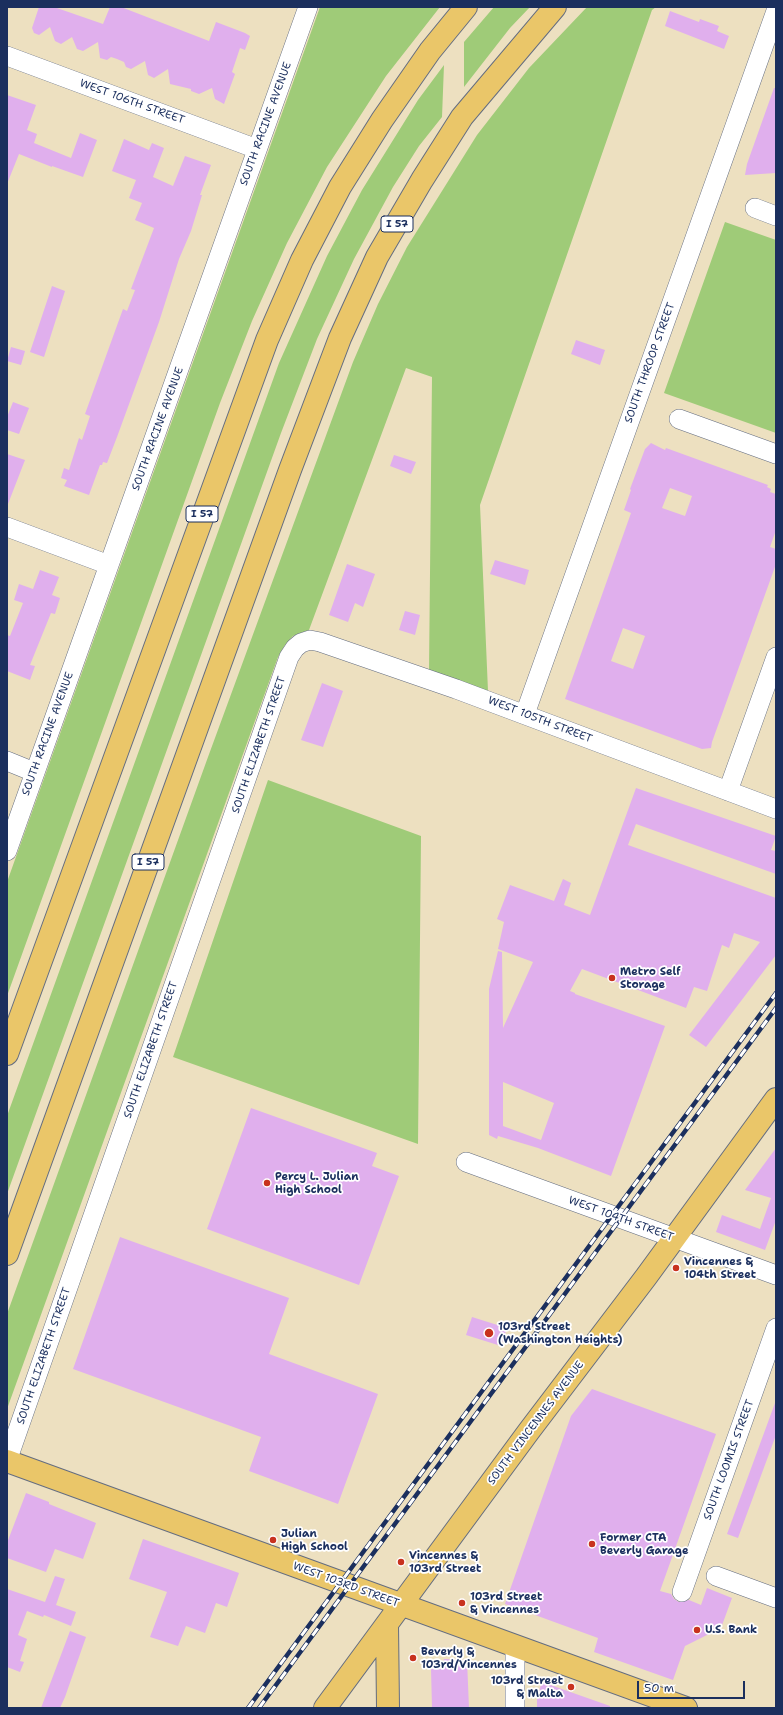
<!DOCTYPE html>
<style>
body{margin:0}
#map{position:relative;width:783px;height:1715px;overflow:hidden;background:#ede0c0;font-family:"Shantell Sans",sans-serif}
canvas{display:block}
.frame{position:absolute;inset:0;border:8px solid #1b2f5e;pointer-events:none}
.scale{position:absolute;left:637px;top:1681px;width:108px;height:18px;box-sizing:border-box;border:2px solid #1b2f5e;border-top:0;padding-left:5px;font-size:12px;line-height:14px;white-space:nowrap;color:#1b2f5e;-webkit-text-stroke:3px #fff;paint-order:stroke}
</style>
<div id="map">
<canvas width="783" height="1715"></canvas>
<div class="frame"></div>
<div class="scale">50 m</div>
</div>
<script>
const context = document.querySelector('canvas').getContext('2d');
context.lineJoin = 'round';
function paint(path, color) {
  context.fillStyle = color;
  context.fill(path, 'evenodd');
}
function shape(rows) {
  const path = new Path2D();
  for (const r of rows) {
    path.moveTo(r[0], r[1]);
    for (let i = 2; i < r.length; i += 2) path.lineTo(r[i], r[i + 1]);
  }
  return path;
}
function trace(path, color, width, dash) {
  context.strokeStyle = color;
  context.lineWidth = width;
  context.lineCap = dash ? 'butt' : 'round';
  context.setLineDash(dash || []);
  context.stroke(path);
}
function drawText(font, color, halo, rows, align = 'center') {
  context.font = font + ' "Shantell Sans",sans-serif';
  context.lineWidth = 3.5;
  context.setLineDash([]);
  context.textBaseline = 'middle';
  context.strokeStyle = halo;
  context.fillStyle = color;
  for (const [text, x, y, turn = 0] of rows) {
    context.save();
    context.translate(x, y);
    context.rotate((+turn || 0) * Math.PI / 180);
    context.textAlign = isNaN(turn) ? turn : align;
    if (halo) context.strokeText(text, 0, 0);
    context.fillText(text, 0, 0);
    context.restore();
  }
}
paint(shape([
 [320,7,440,7,386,76,327,167,287,243,252,321,220,403,7,996,7,882],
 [494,7,530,7,510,28,464,87,464,42],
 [587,7,656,7,652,10,480,505,488,691,429,671,432,377,406,368,309,630,293,636,285,645,278,657,7,1409,7,1314,208,757,353,362,378,304,407,247,477,135,529,68],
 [444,65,442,117,419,146,393,187,354,259,317,339,281,433,7,1194,7,1116,279,363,327,256,362,190,418,100],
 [725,222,776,240,776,433,664,393],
 [268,780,421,836,418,1144,173,1057]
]), '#9fcb78');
paint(shape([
 [39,7,54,7,103,24,110,7,121,7,209,41,216,22,245,33,250,36,245,50,240,48,232,72,235,74,224,104,215,99,212,88,199,94,191,91,191,89,170,84,168,69,154,78,148,75,145,61,131,69,126,67,124,62,117,59,111,57,107,60,100,58,98,42,83,51,77,49,72,37,61,44,55,41,50,27,39,35,34,33,32,28],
 [670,11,699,22,700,19,719,26,717,31,729,36,724,49,665,26],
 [774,88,776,88,776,173,745,175,747,164],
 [7,95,36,105,27,130,37,134,34,143,71,158,80,133,97,140,83,177,52,166,52,167,19,154,7,184],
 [124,139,149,150,152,143,164,148,153,177,173,186,185,156,211,165,200,195,202,195,191,231,179,259,159,322,117,437,107,463,103,462,102,465,100,465,89,495,64,486,67,480,61,478,64,468,69,470,79,438,82,440,90,416,85,414,123,309,127,311,135,290,131,289,154,228,135,220,142,203,129,198,136,180,112,171],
 [52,286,65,291,44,357,30,352],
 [576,340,605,350,600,365,571,354],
 [11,347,25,351,21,365,7,361],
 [13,402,29,408,19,434,7,430,7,417],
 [651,443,665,450,666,448,768,485,767,487,771,489,770,492,776,494,776,530,770,547,776,549,776,564,712,742,711,748,702,749,565,699,631,513,624,510,631,490,630,489,645,449],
 [670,488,692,496,685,516,662,508],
 [623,628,645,636,633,669,611,661],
 [7,454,25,460,8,504,7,503],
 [394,455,416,462,411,474,390,466],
 [495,560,529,570,525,585,490,574],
 [347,564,375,574,363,607,355,603,348,622,329,615],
 [40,570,59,577,52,595,60,598,55,614,51,613,30,665,35,666,30,680,7,671,7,635,10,636,23,603,14,600,19,584,33,589],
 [405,611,420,615,415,635,399,630],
 [322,683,343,691,323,747,301,740],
 [636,788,776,836,771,850,776,851,776,874,636,824,628,845,776,898,776,955,706,1047,689,1035,760,942,734,933,729,948,722,945,707,991,694,987,686,1008,582,969,570,991,575,993,575,994,665,1026,611,1176,538,1148,498,1136,497,1139,489,1135,489,989,498,951,502,952,503,1028,533,962,498,949,504,922,497,919,510,885,554,901,563,879,571,883,564,905,590,915],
 [503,1082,554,1103,541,1140,503,1126],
 [251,1108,377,1153,372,1166,399,1176,359,1285,207,1229],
 [776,1148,776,1220,765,1250,716,1232,722,1215,760,1229,771,1198,745,1190],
 [120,1237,289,1298,269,1354,378,1394,338,1504,249,1471,261,1437,73,1369],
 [472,1317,507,1328,501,1346,466,1335],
 [592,1389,716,1434,660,1591,671,1594,674,1599,679,1602,689,1600,701,1605,707,1588,732,1598,721,1628,685,1646,673,1680,594,1652,598,1638,505,1604,571,1416],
 [775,1403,776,1403,776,1435,738,1538,727,1534],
 [26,1493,49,1502,49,1504,96,1523,83,1559,55,1549,46,1572,7,1558,7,1543],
 [143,1539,239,1573,227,1607,216,1603,205,1633,186,1626,178,1646,150,1637,167,1592,129,1579],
 [55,1576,65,1579,56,1605,76,1612,71,1626,44,1615,43,1617,27,1611,18,1635,27,1639,20,1661,24,1662,20,1672,7,1667,7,1589,45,1602],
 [70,1631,86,1637,65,1697,60,1708,41,1708],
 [444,1659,467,1660,469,1708,432,1708,431,1669,442,1669],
 [542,1682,610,1706,610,1708,537,1708,537,1697]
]), '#e0afed');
const minor = shape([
 [7,56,257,149],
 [755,208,776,216],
 [679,419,776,454],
 [7,527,109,565],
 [525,714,776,11],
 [7,761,34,772],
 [728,791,776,657],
 [7,851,308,7],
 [466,1162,776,1275],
 [7,1461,289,657,295,648,301,643,310,640,320,642,456,689,776,809],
 [716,1576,776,1598],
 [682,1592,776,1328],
 [515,1708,515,1647]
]);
const major = shape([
 [7,1461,686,1708],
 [387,1624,388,1708],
 [325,1708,529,1431,646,1277,776,1099]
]);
const highway = shape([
 [7,1054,267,340,302,260,340,187,382,120,430,51,466,7],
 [7,1254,290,470,340,338,377,257,422,180,462,117,555,7]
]);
trace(minor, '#646d80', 20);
trace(major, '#646d80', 24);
trace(highway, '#646d80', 24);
trace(minor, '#fff', 19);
trace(major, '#eac669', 22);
trace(highway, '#eac669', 22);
const rail = shape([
 [248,1708,776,993],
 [259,1708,776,1008]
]);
trace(rail, '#1b2f5e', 4.5);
trace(rail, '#fff', 3, [9]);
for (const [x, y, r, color] of [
 [612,978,4,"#c8321e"],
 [267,1183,4,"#c8321e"],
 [676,1268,4,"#c8321e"],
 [489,1333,5,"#c8321e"],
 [273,1540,4,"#c8321e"],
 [592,1544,4,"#c8321e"],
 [401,1562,4,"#c8321e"],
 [462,1603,4,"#c8321e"],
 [697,1630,4,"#c8321e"],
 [413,1658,4,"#c8321e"],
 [571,1687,4,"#c8321e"]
]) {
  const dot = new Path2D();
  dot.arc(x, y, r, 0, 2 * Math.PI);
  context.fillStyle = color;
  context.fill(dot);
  trace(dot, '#fff', 1.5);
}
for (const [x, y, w] of [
 [397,224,32],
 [202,514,32],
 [148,862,32]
]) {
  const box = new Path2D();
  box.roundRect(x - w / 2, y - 8, w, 16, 3);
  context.fillStyle = '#fff';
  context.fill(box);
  trace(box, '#1b2f5e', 1);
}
drawText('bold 10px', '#1b2f5e', null, [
 ["I 57",397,224],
 ["I 57",202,514],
 ["I 57",148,862]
]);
drawText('11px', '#1b2f5e', '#fff', [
 ["WEST 106TH STREET",132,102,20],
 ["SOUTH RACINE AVENUE",266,124,-70],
 ["SOUTH THROOP STREET",650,363,-70],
 ["SOUTH RACINE AVENUE",158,429,-70],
 ["WEST 105TH STREET",540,720,21],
 ["SOUTH RACINE AVENUE",48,734,-70],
 ["SOUTH ELIZABETH STREET",259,745,-71],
 ["SOUTH ELIZABETH STREET",151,1050,-71],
 ["WEST 104TH STREET",621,1219,20],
 ["SOUTH ELIZABETH STREET",44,1356,-71],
 ["SOUTH VINCENNES AVENUE",536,1423,-53],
 ["SOUTH LOOMIS STREET",729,1460,-70],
 ["WEST 103RD STREET",346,1585,20]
]);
drawText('bold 11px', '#1b2f5e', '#fff', [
 ["Metro Self",620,972],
 ["Storage",620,985],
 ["Percy L. Julian",275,1177],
 ["High School",275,1190],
 ["Vincennes &",684,1262],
 ["104th Street",684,1275],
 ["103rd Street",498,1327],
 ["(Washington Heights)",498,1340],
 ["Julian",281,1534],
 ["High School",281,1547],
 ["Former CTA",600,1538],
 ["Beverly Garage",600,1551],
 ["Vincennes &",409,1556],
 ["103rd Street",409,1569],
 ["103rd Street",470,1597],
 ["& Vincennes",470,1610],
 ["U.S. Bank",705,1630],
 ["Beverly &",421,1652],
 ["103rd/Vincennes",421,1665],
 ["103rd Street",563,1681,"right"],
 ["& Malta",563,1694,"right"]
], 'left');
</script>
